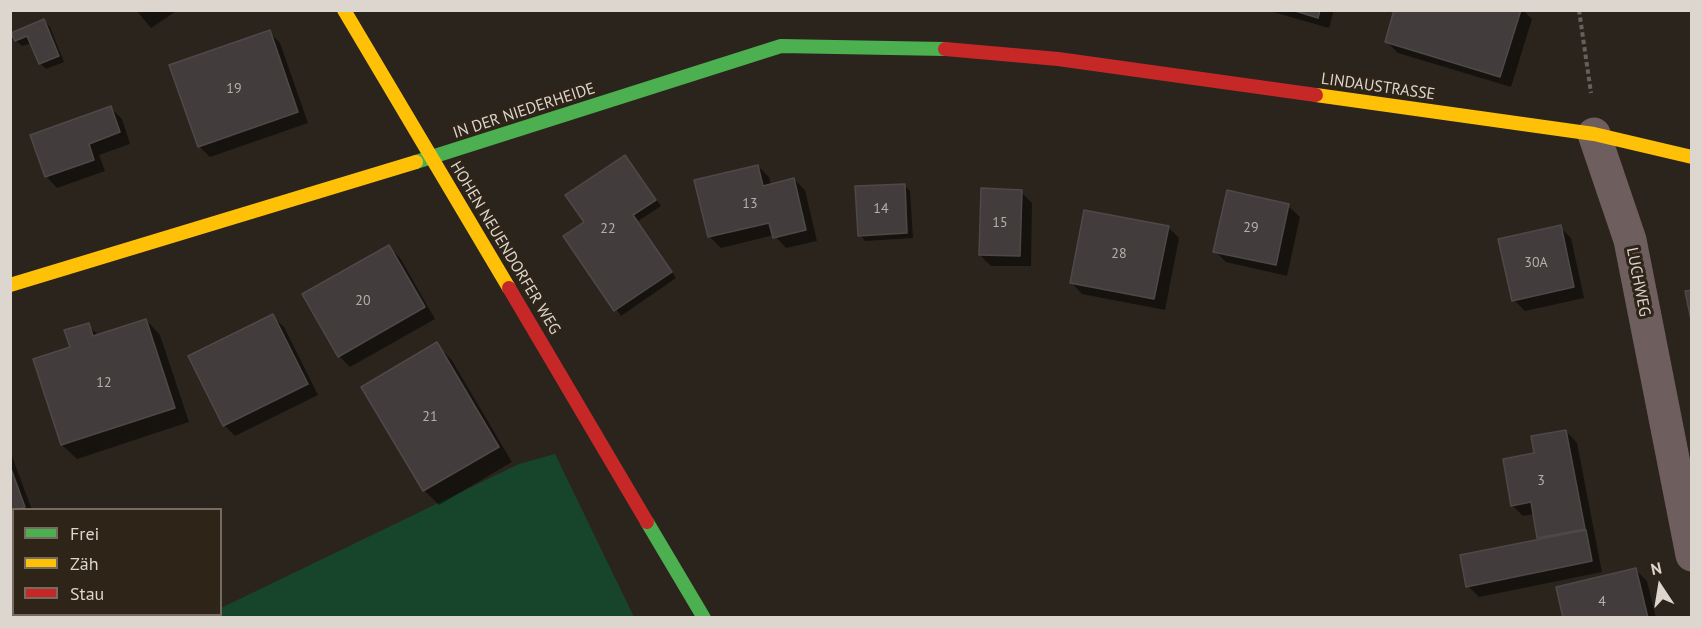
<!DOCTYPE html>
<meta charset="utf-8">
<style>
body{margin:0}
#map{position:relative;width:1702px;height:628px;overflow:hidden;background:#2a241d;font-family:"PT Sans",sans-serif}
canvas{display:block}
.frame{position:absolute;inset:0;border:12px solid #ddd6ce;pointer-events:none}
.legend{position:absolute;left:12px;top:508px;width:210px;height:108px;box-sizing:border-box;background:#2f2418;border:2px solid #756b61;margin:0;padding:8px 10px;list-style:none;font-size:18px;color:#ddd6ce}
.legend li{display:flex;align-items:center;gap:12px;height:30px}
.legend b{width:30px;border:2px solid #756b61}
.north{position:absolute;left:1630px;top:556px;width:60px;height:60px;-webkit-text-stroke:4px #2f2418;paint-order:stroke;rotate:348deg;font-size:16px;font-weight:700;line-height:24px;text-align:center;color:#ddd6ce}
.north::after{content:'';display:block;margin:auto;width:21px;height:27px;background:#ddd6ce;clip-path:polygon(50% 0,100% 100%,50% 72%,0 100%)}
</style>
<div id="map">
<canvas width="1702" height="628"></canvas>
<div class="frame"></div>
<ul class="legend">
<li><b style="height:8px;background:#4caf50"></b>Frei</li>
<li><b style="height:8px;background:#ffc107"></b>Zäh</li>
<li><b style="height:8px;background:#c62828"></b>Stau</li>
</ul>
<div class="north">N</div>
</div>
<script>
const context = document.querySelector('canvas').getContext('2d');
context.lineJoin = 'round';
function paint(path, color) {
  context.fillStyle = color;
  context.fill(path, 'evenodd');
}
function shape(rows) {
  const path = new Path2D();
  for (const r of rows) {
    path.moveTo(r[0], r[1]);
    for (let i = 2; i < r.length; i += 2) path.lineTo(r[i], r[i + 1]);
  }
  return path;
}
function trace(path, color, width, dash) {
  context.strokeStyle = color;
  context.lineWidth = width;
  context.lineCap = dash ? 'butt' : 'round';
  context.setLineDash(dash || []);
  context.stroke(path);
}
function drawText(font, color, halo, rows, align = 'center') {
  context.font = font + ' "PT Sans",sans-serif';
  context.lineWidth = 6;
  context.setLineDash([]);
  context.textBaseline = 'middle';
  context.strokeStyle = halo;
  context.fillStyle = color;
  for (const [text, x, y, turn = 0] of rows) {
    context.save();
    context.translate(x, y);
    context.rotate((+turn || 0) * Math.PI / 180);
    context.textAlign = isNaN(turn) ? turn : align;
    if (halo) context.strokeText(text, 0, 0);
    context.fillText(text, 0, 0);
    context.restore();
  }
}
paint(shape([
 [555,454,634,617,201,617,207,615,220,614,221,608,519,464]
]), '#17452b');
paint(shape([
 [136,10,178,10,151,28],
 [1266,10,1334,10,1329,28],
 [1396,10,1523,10,1532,19,1511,87,1398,53,1386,41],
 [44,21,50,27,64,62,46,69,40,63,31,43,22,46,16,41,13,33],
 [269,32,280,43,308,123,210,157,199,146],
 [111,108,122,119,130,144,99,155,105,171,57,188,46,176],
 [625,156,661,206,638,221,676,278,621,316,565,236,586,223],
 [758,166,769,177,771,185,794,179,805,190,817,241,786,248,774,235,721,248,710,237,696,181],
 [904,185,910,191,913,238,865,241,860,235],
 [1021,192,1032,203,1031,266,991,266,980,255],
 [1288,206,1300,217,1287,276,1226,262,1215,251],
 [1168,227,1179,238,1165,310,1082,294,1071,282],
 [1560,227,1571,238,1584,298,1525,311,1514,300],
 [389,247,400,258,435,319,350,367,339,356],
 [272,316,284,327,318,395,235,436,224,425],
 [146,320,160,335,189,422,77,459,62,445,71,348,88,325,99,336],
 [436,344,451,359,512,462,439,505,424,490,363,388],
 [1566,431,1577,443,1602,572,1479,597,1468,586,1539,540,1534,514,1523,516,1512,505,1536,455],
 [10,451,32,510,14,510,14,525,10,526],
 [1636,570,1647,581,1656,618,1564,618]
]), '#0007');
const building = shape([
 [1292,10,1320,10,1318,18,1292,10],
 [1394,10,1521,10,1500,77,1385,42,1394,10],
 [44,19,59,56,39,64,27,36,15,41,11,33,44,19],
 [270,30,298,112,198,147,169,65,270,30],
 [111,106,120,132,89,144,94,160,45,177,30,135,111,106],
 [625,155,656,200,633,215,672,272,614,311,563,236,584,222,565,195,625,155],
 [758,165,763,186,794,178,806,230,773,238,769,223,708,237,694,180,758,165],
 [905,184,907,233,858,236,855,186,905,184],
 [981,188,1022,190,1020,256,979,255,981,188],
 [1227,190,1289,204,1276,265,1213,252,1227,190],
 [1084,210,1169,226,1154,299,1070,283,1084,210],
 [1561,225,1574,287,1512,301,1498,239,1561,225],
 [389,245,425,307,338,357,302,294,389,245],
 [1692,290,1692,325,1685,291,1692,290],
 [273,314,308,384,223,426,188,356,273,314],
 [146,319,175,408,61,445,33,359,70,347,64,330,89,323,93,336,146,319],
 [437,342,499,447,423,491,361,387,437,342],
 [1566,430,1585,529,1537,538,1531,502,1511,506,1503,459,1534,453,1531,436,1566,430],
 [10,466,25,507,10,512,10,466],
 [1586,530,1592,561,1466,587,1460,555,1586,530],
 [1636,568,1648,618,1563,618,1556,587,1636,568]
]);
paint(building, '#423d3c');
trace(building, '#4e4949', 1.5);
trace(shape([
 [1579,10,1591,93]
]), '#6a5e5c', 4, [4.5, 3]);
trace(shape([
 [1594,134,1630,240,1692,555]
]), '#6f5e5e', 33);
trace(shape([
 [416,162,781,46,945,49],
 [647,522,704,618]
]), '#4caf50', 14);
trace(shape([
 [344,10,509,288],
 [1316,95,1594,134,1692,157],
 [10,285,416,162]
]), '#ffc107', 14);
trace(shape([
 [945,49,1058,59,1316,95],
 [509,288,647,522]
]), '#c62828', 14);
drawText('14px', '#b6b0aa', null, [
 ["19",234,89],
 ["13",750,204],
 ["14",881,209],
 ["15",1000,223],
 ["29",1251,228],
 ["22",608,229],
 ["28",1119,254],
 ["30A",1536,263],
 ["20",363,301],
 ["12",104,383],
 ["21",430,417],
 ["3",1541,481],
 ["4",1602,602]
]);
drawText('16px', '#ddd6ce', '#2f2418', [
 ["LINDAUSTRASSE",1378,87,8],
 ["IN DER NIEDERHEIDE",524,111,-18],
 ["HOHEN NEUENDORFER WEG",505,248,59],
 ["LUCHWEG",1638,282,79]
]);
</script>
